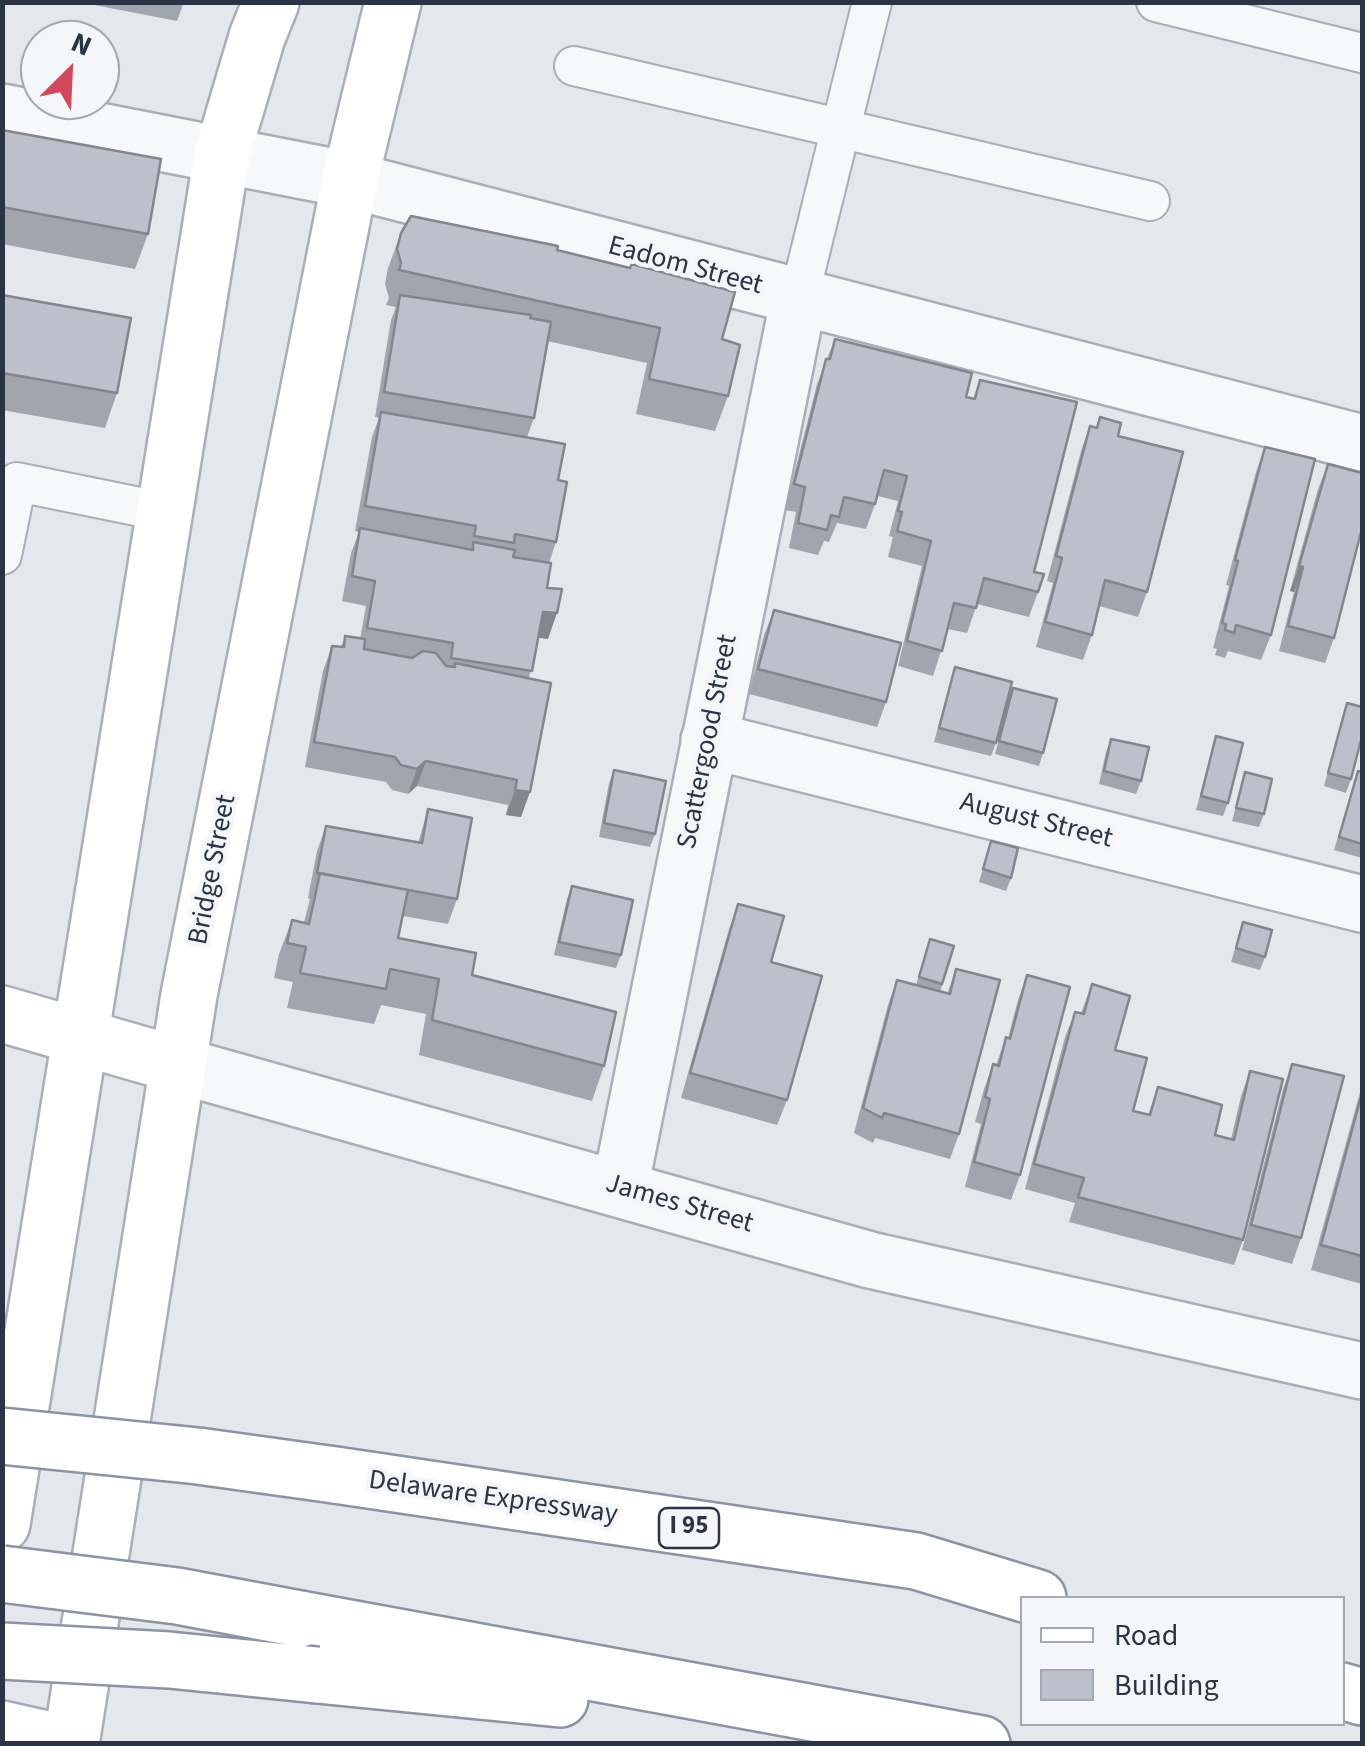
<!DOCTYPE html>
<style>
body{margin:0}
#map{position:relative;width:1365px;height:1746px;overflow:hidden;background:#e4e7ec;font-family:"Source Sans 3",sans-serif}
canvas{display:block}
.frame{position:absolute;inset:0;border:5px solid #2b3445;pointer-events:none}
.legend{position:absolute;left:1020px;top:1596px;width:325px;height:130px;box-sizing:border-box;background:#f4f6f9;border:2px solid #a4a8b1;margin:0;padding:12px 18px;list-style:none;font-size:30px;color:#2b3445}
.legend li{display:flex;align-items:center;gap:20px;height:50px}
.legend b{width:50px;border:2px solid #a4a8b1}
.north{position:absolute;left:20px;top:20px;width:100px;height:100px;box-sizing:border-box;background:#f4f6f9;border:2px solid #a4a8b1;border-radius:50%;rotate:24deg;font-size:28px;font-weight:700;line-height:40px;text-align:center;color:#2b3445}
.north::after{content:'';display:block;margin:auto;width:35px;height:45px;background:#d1495b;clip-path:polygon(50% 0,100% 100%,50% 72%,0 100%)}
</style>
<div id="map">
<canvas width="1365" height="1746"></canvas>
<div class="frame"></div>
<ul class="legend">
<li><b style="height:12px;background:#fff"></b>Road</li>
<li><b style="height:28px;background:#bbc0ca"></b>Building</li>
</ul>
<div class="north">N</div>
</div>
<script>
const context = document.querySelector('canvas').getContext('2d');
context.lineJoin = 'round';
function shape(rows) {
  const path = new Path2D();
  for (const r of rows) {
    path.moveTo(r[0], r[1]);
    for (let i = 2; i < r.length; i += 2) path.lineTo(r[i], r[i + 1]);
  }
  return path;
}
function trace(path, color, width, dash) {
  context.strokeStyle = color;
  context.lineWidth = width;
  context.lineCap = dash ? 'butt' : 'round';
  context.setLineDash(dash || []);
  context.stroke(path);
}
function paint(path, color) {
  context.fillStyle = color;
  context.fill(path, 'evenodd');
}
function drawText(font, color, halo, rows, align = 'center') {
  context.font = font + ' "Source Sans 3",sans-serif';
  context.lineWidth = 9;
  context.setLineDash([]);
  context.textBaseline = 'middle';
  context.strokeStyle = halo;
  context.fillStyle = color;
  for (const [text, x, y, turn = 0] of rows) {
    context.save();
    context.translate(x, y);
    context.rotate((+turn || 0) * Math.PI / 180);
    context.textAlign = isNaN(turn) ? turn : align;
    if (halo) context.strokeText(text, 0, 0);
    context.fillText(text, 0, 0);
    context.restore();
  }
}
const lane = shape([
 [1156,2,1362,53],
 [574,66,1150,201],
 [799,297,872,2],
 [2,555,17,482,165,512]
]);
const street = shape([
 [2,112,350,180,1362,443],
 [709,740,1362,904],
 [178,1065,870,1260,1362,1371],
 [620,1188,799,297]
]);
const secondary = shape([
 [2,1014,178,1065],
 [2,1524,222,155,257,37,271,2],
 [71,1744,189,995,350,180,393,2]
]);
const primary = shape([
 [2,1729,69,1744]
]);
const highway = shape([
 [335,1475,916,1561,1038,1598],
 [300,1619,982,1744],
 [317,1675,560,1699],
 [1342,1691,1362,1697]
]);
trace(lane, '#a9aeb7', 42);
trace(street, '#a9aeb7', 60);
trace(secondary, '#a9aeb7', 60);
trace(primary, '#a3abb8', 60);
trace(highway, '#8b94a3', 60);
trace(lane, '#f7f8fa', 38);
trace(street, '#f7f8fa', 55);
trace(secondary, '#fff', 55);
trace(primary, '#fff', 55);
trace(highway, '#fff', 55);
const highwayBridge = shape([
 [2,1436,198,1456,335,1475],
 [2,1574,177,1596,300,1619],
 [2,1651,169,1660,317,1675]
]);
trace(highwayBridge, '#8b94a3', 60, []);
trace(highwayBridge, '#fff', 55);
paint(shape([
 [79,2,184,2,177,21],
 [2,130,148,234,135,269,2,244],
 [401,233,557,250,722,339,728,396,715,431,636,414,647,363,547,341,534,418,527,437,558,480,556,542,549,563,547,588,548,639,538,637,529,678,521,817,506,815,508,805,417,786,408,794,392,790,386,782,305,767,323,671,332,646,341,647,345,636,360,639,366,606,342,601,351,553,359,532,355,531,372,437,379,418,375,417,391,320,396,307,386,305,389,298,385,284,388,268],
 [2,295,117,393,105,428,2,410],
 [835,339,966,397,973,399,980,380,1038,592,1029,617,977,604,967,633,948,629,933,676,898,666,922,566,888,557,893,537,889,536,898,501,878,496,866,529,837,523,829,542,824,541,818,555,789,548,796,512,785,510,817,384],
 [1100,417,1118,436,1147,592,1138,617,1099,606,1092,635,1083,660,1036,647,1053,583,1047,581,1081,451,1090,426,1096,427],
 [1265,447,1271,635,1261,660,1228,651,1225,658,1215,655,1217,649,1213,648,1229,586,1226,585,1256,472],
 [1328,464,1334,638,1325,663,1279,651,1294,592,1290,591,1318,489],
 [774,610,886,702,877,727,749,694,764,635],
 [955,667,996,743,991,756,934,742],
 [1013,688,1043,753,1039,766,995,754],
 [1347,703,1351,779,1346,793,1324,786],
 [1216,736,1228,803,1223,816,1196,810],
 [1111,739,1141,781,1136,794,1099,784,1106,752],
 [614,770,655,834,650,847,599,837,609,783],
 [1358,771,1362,772,1362,858,1334,850],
 [1245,772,1264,814,1259,827,1232,821],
 [428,809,457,899,448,924,403,916,398,938,472,975,604,1066,592,1101,419,1055,426,1014,381,1005,374,1024,287,1008,293,982,274,978,279,954,292,920,304,922,310,899,308,898,317,851,326,826,418,843],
 [991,841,1011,878,1006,891,979,882],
 [572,886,621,955,616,968,554,955,567,899],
 [738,904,771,962,787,1100,777,1125,681,1098,729,929],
 [1243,922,1265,957,1260,970,1231,962],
 [930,939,954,946,940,992,947,994,956,969,959,1134,950,1159,875,1138,873,1143,854,1133,888,1005,897,980,916,985],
 [1027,975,1020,1175,1011,1200,965,1187,981,1124,975,1122,984,1089,993,1064,996,1065,1006,1037,1008,1038,1018,1000],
 [1092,984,1115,1050,1133,1111,1148,1115,1158,1087,1215,1135,1231,1139,1241,1096,1250,1071,1243,1240,1234,1265,1069,1222,1075,1203,1025,1189,1065,1037,1075,1012,1081,1013],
 [1292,1064,1301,1238,1292,1264,1242,1250,1283,1089],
 [1362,1085,1362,1284,1311,1270]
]), '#a1a5ae');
paint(shape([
 [1299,566,1303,567,1294,592,1290,591],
 [543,612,557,613,548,639,533,637],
 [426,761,417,786,408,794,417,769],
 [515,790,530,792,521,817,506,815]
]), '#83868d');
const building = shape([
 [2,130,161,159,148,234,2,207,2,130],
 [411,216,558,246,557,250,630,268,632,264,735,292,722,339,740,345,728,396,649,379,660,328,399,270,401,263,397,249,401,233,411,216],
 [2,295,131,318,117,393,2,373,2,295],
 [400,295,531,315,530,318,551,322,534,418,384,392,400,295],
 [835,339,972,373,966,397,975,399,980,380,1077,402,1034,572,1044,574,1038,592,984,578,976,608,954,603,942,651,907,641,931,541,897,531,902,512,898,511,907,476,884,470,875,504,844,497,839,517,831,515,827,530,798,523,805,487,794,484,826,359,830,359,835,339],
 [381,412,565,444,558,480,567,482,556,542,515,534,514,543,474,536,476,526,365,506,381,412],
 [1100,417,1121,423,1118,436,1183,452,1147,592,1105,580,1092,635,1045,622,1062,558,1056,556,1090,426,1097,428,1100,417],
 [1265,447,1315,459,1271,635,1236,625,1234,633,1225,630,1226,624,1222,623,1238,561,1235,560,1265,447],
 [1328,464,1362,473,1362,528,1334,638,1288,626,1303,567,1299,566,1328,464],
 [360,528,473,550,473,542,515,550,513,557,551,563,547,588,562,589,557,613,543,612,532,671,451,658,453,643,367,628,375,581,352,576,360,528],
 [774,610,901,643,886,702,758,669,774,610],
 [345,636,365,639,364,649,412,658,423,651,436,653,446,666,455,667,455,663,551,683,530,792,515,790,517,780,426,761,417,769,401,765,395,757,314,742,332,646,344,647,345,636],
 [955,667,1012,682,996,743,939,728,955,667],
 [1013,688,1057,699,1043,753,999,741,1013,688],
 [1347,703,1362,707,1362,736,1351,779,1328,773,1347,703],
 [1216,736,1243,743,1228,803,1201,796,1216,736],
 [1111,739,1149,747,1141,781,1104,771,1111,739],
 [614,770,666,781,655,834,604,823,614,770],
 [1358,771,1362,772,1362,844,1339,837,1358,771],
 [1245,772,1272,779,1264,814,1236,808,1245,772],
 [428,809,472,818,457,899,317,873,326,826,422,843,428,809],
 [991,841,1018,848,1011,878,983,869,991,841],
 [320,873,408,890,398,938,476,953,472,975,616,1012,604,1066,432,1020,439,979,390,969,386,989,300,973,306,947,287,943,292,920,309,924,320,873],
 [572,886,633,900,621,955,559,942,572,886],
 [738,904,784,916,771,962,822,976,787,1100,690,1073,738,904],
 [1243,922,1272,930,1265,957,1236,948,1243,922],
 [930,939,954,946,942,984,919,977,930,939],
 [956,969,1000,980,959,1134,884,1113,882,1118,863,1108,897,980,950,994,956,969],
 [1027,975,1070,987,1020,1175,974,1162,990,1099,985,1097,993,1064,999,1066,1006,1037,1010,1039,1027,975],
 [1092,984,1130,996,1115,1050,1147,1058,1133,1111,1150,1115,1158,1087,1191,1096,1222,1105,1215,1135,1234,1140,1250,1071,1283,1079,1243,1240,1078,1197,1084,1178,1034,1164,1075,1012,1084,1014,1092,984],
 [1292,1064,1344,1076,1301,1238,1251,1225,1292,1064],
 [1362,1093,1362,1256,1321,1245,1362,1093]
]);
paint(building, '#bbc0ca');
trace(building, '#83868d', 2.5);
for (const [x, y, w] of [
 [689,1528,60]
]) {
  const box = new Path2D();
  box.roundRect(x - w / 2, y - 20, w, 40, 8);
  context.fillStyle = '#f4f6f9';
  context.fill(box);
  trace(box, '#2b3445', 2.5);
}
drawText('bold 25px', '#2b3445', null, [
 ["I 95",689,1528]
]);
drawText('28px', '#2b3445', '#f4f6f9', [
 ["Eadom Street",685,267,15],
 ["Scattergood Street",709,742,-79],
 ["August Street",1036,822,14],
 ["Bridge Street",214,870,-79],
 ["James Street",679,1205,16],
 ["Delaware Expressway",493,1499,8]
]);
</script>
